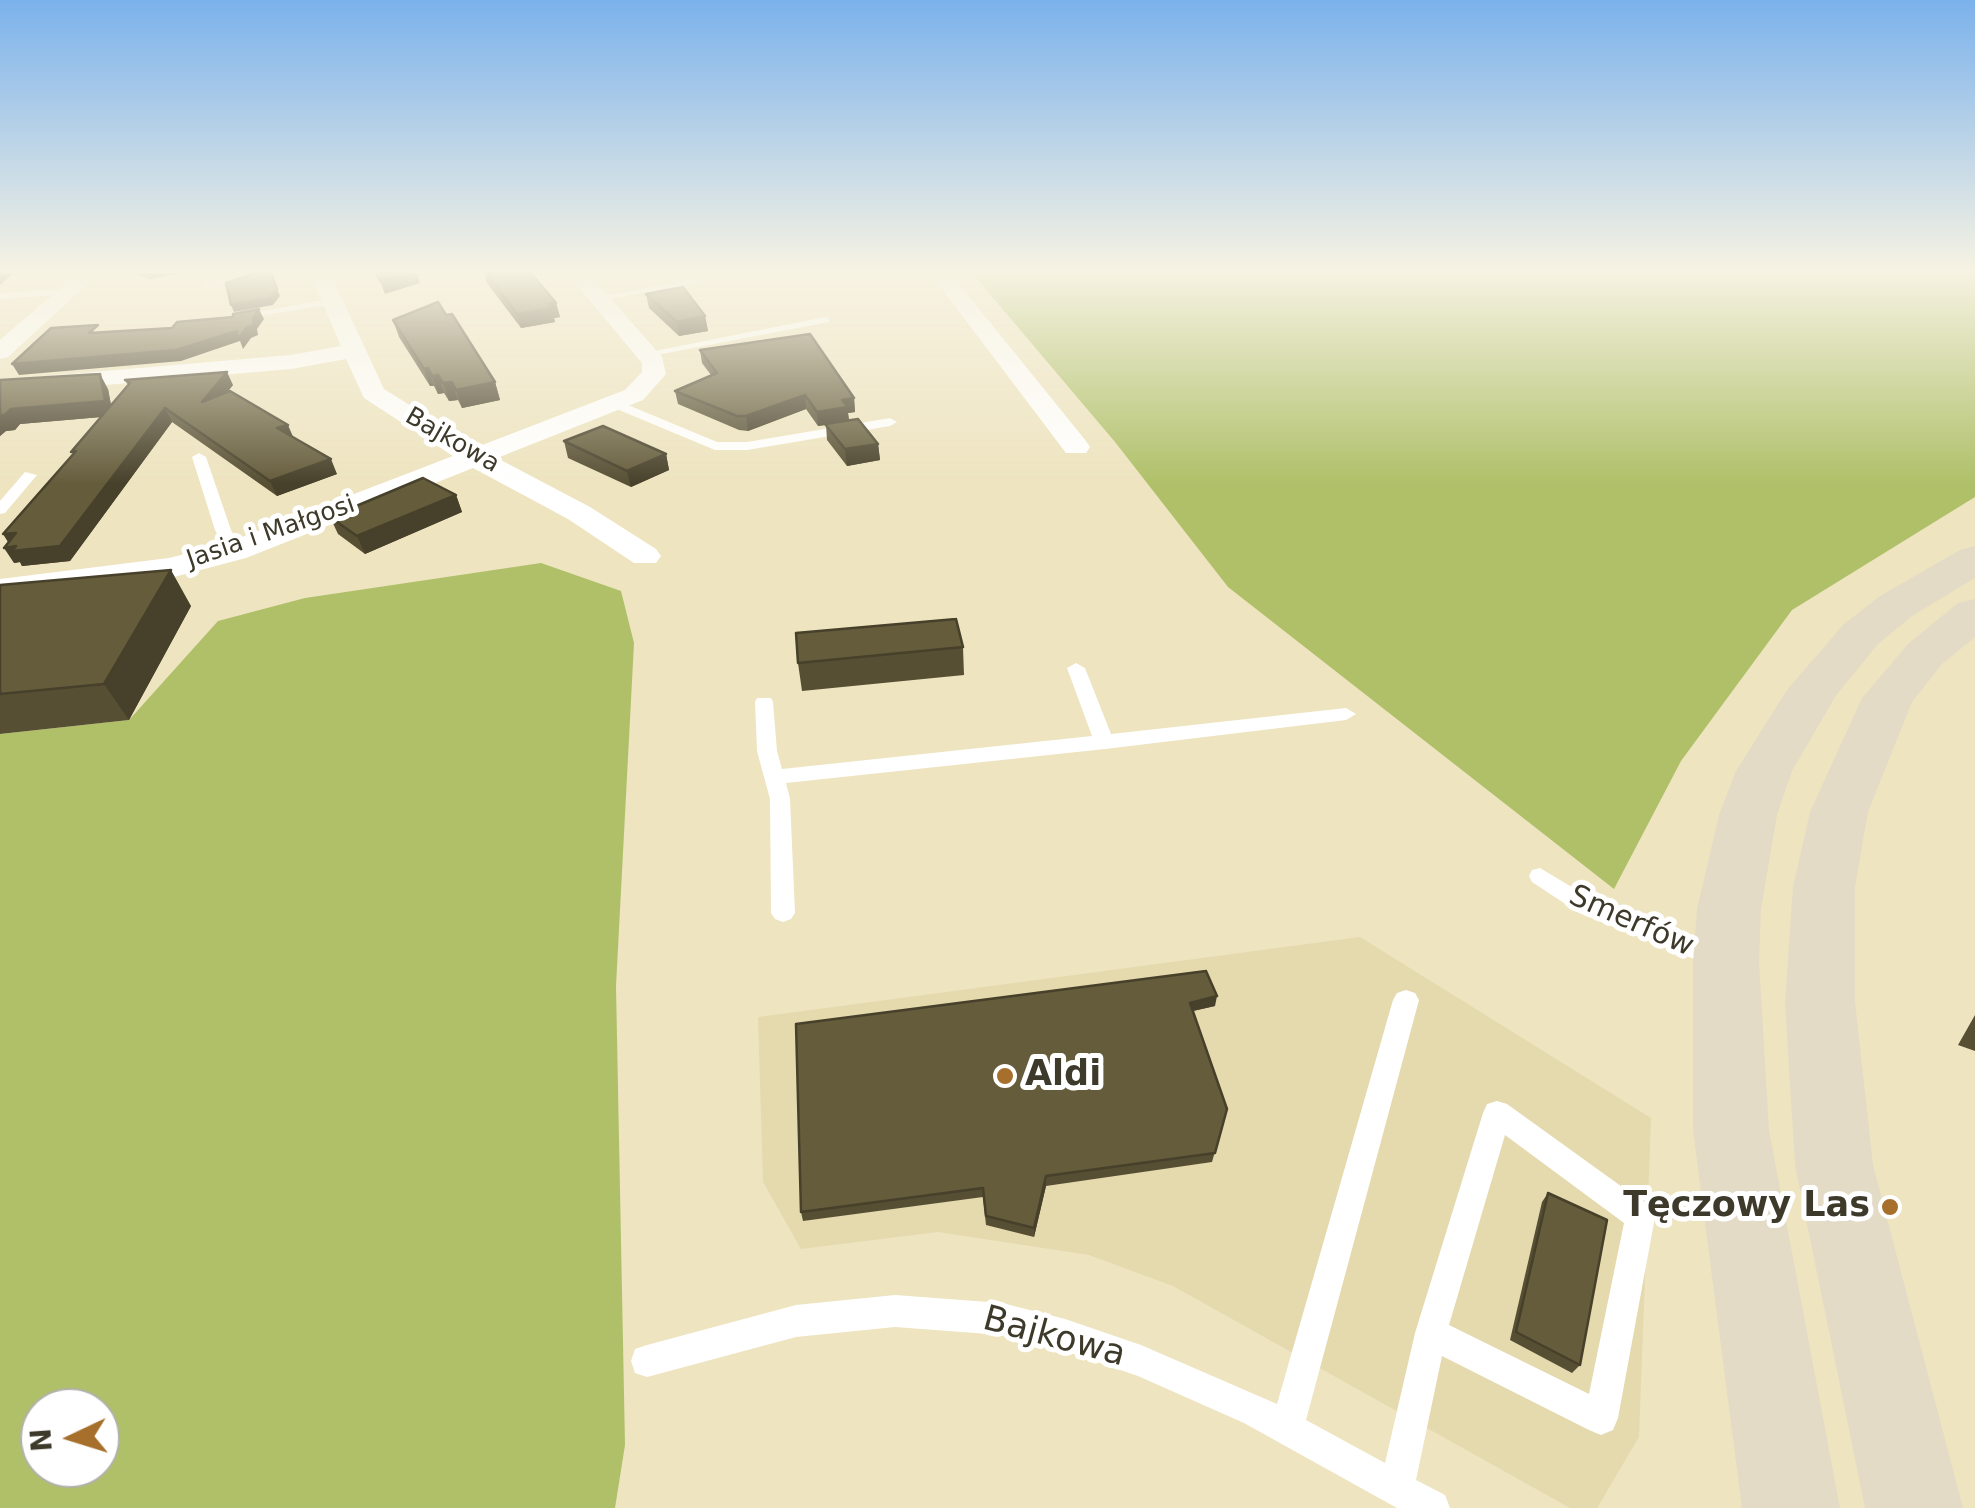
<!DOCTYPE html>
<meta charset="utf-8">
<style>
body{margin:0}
#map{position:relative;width:1975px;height:1508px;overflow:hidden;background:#eee4c0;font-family:"DejaVu Sans",sans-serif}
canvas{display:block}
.north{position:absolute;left:20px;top:1388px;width:100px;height:100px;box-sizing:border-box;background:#fff;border:2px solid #b2b0aa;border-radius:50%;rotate:266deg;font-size:28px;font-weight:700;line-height:40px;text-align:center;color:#3e3a2b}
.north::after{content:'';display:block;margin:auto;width:35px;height:45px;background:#a66f2b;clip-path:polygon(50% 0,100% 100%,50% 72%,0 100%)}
</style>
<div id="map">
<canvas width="1975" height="1508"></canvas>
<div class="north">N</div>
</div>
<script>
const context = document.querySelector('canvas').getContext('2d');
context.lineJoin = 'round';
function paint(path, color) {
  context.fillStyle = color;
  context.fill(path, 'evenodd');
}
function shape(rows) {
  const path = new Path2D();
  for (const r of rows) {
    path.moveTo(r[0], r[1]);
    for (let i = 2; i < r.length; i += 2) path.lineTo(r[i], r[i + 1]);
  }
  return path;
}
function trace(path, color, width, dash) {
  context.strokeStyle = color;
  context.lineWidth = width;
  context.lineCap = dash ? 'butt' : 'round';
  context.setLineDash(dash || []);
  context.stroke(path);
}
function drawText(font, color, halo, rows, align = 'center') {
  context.font = font + ' "DejaVu Sans",sans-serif';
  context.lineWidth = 10;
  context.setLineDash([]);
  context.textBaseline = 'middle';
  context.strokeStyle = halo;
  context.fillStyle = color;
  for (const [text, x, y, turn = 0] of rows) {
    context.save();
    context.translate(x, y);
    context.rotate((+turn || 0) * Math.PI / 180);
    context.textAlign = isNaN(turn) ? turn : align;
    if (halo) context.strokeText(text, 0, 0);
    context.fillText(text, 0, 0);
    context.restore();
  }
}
paint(shape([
 [1360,937,1651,1118,1639,1437,1597,1508,1570,1508,1173,1286,1089,1255,938,1232,801,1249,763,1182,758,1017]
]), '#e5d9ae');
paint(shape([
 [972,273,1975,273,1975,497,1792,610,1681,761,1614,889,1228,587,1115,442],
 [541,563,621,591,634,643,616,986,625,1445,615,1508,0,1508,0,734,129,720,218,621,305,598],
 [40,1408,100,1408,100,1468,40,1468]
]), '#afc069');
paint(shape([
 [250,273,269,273,208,288,203,285,250,273],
 [729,273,752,273,599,301,594,298,729,273],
 [73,289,69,294,0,299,0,293,73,289],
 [329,299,333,300,333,304,235,320,230,317,329,299],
 [825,317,829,318,829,322,646,357,640,354,825,317],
 [616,400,717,442,747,442,890,418,897,422,890,426,747,450,715,450,612,407,610,404,616,400],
 [199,453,206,457,231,530,243,551,241,554,229,554,215,530,192,457,199,453],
 [25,472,37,475,5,513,0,514,0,501,25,472],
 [1076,663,1085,668,1111,734,1346,708,1356,714,1346,720,1105,749,786,783,790,799,795,913,791,919,783,922,775,919,771,913,770,799,757,751,755,702,757,698,771,698,773,702,777,751,782,769,1092,736,1067,668,1076,663],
 [1540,868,1595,901,1728,952,1731,959,1728,966,1719,969,1579,913,1532,882,1529,876,1532,870,1540,868],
 [1406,990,1415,993,1419,1000,1306,1420,1385,1463,1415,1333,1483,1113,1487,1104,1497,1101,1507,1104,1650,1207,1655,1217,1618,1418,1613,1430,1601,1435,1589,1430,1442,1356,1416,1480,1445,1495,1450,1508,1397,1508,1244,1423,1138,1376,1065,1351,1002,1335,895,1327,796,1337,647,1377,635,1373,631,1361,635,1349,647,1345,796,1305,895,1295,1002,1303,1065,1319,1141,1345,1277,1404,1393,1000,1397,993,1406,990],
 [1505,1135,1624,1223,1589,1394,1449,1325,1505,1135]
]), '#fff');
paint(shape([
 [65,273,90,273,94,278,8,357,0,359,0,340,71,279,65,273],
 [310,273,330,273,384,389,477,447,625,390,642,372,642,363,567,273,588,273,662,357,666,374,643,400,497,458,590,507,656,549,661,556,656,563,634,563,568,519,473,468,246,558,170,578,0,599,0,579,169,558,224,544,453,456,364,398,346,359,291,369,0,394,0,380,291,355,341,346,310,273],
 [930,273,950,273,1086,441,1090,447,1086,453,1066,453,930,273]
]), '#fff');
paint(shape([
 [1975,546,1975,578,1912,616,1877,645,1835,697,1792,771,1777,815,1761,909,1759,962,1769,1130,1840,1508,1742,1508,1693,1130,1693,962,1697,909,1719,815,1736,771,1787,690,1843,625,1880,596,1960,550,1975,546],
 [1975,599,1975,637,1942,664,1912,702,1868,812,1855,887,1855,1002,1873,1165,1963,1508,1865,1508,1795,1165,1785,1002,1793,887,1810,812,1862,698,1908,644,1958,603,1975,599]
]), '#e3dbc6');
paint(shape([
 [133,273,182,273,150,279],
 [484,273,531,273,556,303,560,317,554,318,555,322,521,328,487,283],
 [646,294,705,316,708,331,679,336,649,308],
 [393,320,495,382,500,400,462,408,458,400,449,401,444,393,438,394,434,386,430,386,399,337],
 [700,350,854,398,855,412,848,413,849,420,878,444,880,460,847,466,827,440,826,425,818,426,806,409,748,431,739,430,678,404,675,391,711,375,702,363],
 [0,380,108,389,111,405,128,385,125,380,233,385,227,392,293,438,337,474,277,496,172,422,70,561,22,566,20,562,14,563,72,455,101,417,20,424,15,430,6,431,0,436],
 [564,441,666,454,669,470,631,487,568,458],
 [456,495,462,512,365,554,338,534,330,517],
 [0,585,191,606,129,720,0,734],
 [963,647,964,675,802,691,798,663],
 [1215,1006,1193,1011,1227,1109,1212,1162,1046,1186,1034,1237,986,1225,983,1197,803,1221,801,1212,796,1024],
 [1975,1015,1975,1051,1958,1045],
 [1548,1193,1580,1365,1572,1373,1510,1340,1542,1202]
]), '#574f34');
paint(shape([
 [0,273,14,273,0,285],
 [147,273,182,273,150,279],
 [271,273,280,296,273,305,234,312,231,305],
 [407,273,417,273,420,283,385,294,380,281],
 [556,303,560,317,554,318,555,322,521,328,517,314],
 [259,309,264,319,257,329,258,335,251,338,243,349,240,341,181,361,19,375,12,364,253,319],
 [705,316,708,331,679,336,677,322],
 [428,368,434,386,430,386,424,369],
 [227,372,233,385,209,415,202,402],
 [100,374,108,389,113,416,20,424,15,430,6,431,0,436,0,415,11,409],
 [438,375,444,393,438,394,432,376],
 [452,382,458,400,449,401,443,383],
 [495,382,500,400,462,408,456,390],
 [805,395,806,409,748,431,746,416],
 [854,398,855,412,848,413,849,421,818,426,817,412,842,400],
 [165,408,172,422,70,561,22,566,20,562,14,563,4,548,11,547,3,534],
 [288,425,294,439,277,428],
 [878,444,880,460,847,466,845,449],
 [666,454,669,470,631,487,627,471],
 [331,459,337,474,277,496,270,481],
 [456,495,462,512,365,554,357,536],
 [171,570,191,606,129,720,104,684],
 [1217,996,1215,1006,1188,1012,1190,1003],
 [1046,1176,1046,1186,1034,1237,1034,1228]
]), '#47402a');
const building = shape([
 [256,273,271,273,277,289,270,298,231,305,226,283,256,273],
 [376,273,407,273,380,281,376,273],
 [486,273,531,273,556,303,549,304,552,308,517,314,486,273],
 [683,287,705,316,677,322,646,294,683,287],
 [438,302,446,315,452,314,495,382,456,390,452,382,443,383,438,375,432,376,428,368,424,369,393,320,438,302],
 [259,309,253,319,254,325,246,328,238,339,237,331,176,350,12,364,51,328,98,325,89,333,172,328,177,322,233,317,233,314,259,309],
 [810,334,854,398,842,400,848,407,817,412,805,395,746,416,737,416,675,391,717,373,700,350,810,334],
 [227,372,202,402,230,391,288,425,277,428,331,459,270,481,165,408,60,546,12,551,16,546,4,548,16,533,3,534,76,451,71,452,130,383,125,380,227,372],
 [100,374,105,401,11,409,5,415,0,415,0,380,100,374],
 [858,419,878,444,845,449,825,424,858,419],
 [603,426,666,454,627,471,564,441,603,426],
 [423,478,456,495,357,536,330,517,423,478],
 [171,570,104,684,0,694,0,585,171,570],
 [956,619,963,647,798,663,796,633,956,619],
 [1206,971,1217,996,1190,1003,1227,1109,1215,1153,1046,1176,1034,1228,986,1216,983,1188,801,1212,796,1024,1206,971],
 [1548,1193,1607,1220,1580,1365,1516,1332,1548,1193]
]);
paint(building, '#655c3c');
trace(building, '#47402a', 2.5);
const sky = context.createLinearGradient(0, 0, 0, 484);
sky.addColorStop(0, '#7bb2ec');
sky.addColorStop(0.56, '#f7f3e3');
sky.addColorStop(1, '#f7f3e300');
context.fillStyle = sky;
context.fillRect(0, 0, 1975, 484);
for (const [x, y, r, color] of [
 [1005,1076,10,"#a66f2b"],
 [1890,1207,10,"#a66f2b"]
]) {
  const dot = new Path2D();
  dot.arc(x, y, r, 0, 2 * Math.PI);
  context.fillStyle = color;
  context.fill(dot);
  trace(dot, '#fff', 4);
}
drawText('25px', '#3e3a2b', '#fff', [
 ["Bajkowa",452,441,30],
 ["Jasia i Małgosi",271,533,-19]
]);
drawText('30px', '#3e3a2b', '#fff', [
 ["Smerfów",1631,922,24]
]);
drawText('bold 35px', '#3e3a2b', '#fff', [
 ["Aldi",1025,1076],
 ["Tęczowy Las",1870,1207,"right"]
], 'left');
drawText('35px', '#3e3a2b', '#fff', [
 ["Bajkowa",1054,1338,15]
]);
</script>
